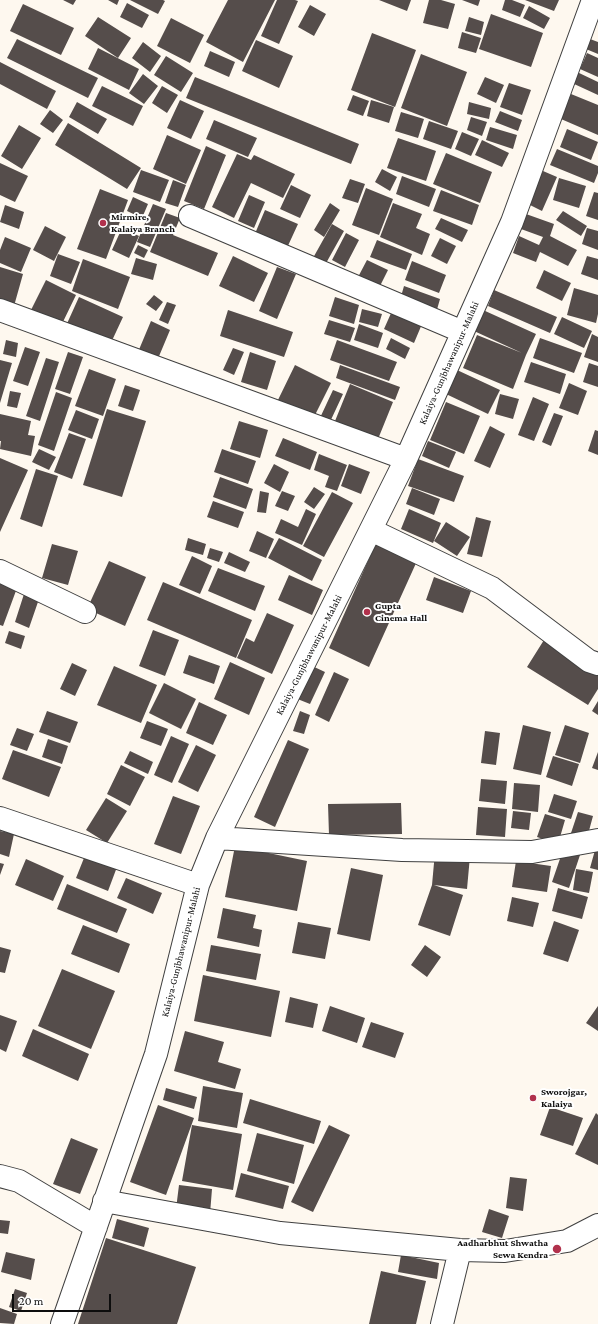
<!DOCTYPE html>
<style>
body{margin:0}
#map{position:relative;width:598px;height:1324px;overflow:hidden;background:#fef8ef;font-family:"Crimson Pro",serif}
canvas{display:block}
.scale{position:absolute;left:12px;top:1294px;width:99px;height:18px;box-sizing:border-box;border:2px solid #0d0d0d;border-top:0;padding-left:5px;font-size:12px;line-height:14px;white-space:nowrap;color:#0d0d0d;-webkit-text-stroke:3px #fff;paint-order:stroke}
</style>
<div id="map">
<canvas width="598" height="1324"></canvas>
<div class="scale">20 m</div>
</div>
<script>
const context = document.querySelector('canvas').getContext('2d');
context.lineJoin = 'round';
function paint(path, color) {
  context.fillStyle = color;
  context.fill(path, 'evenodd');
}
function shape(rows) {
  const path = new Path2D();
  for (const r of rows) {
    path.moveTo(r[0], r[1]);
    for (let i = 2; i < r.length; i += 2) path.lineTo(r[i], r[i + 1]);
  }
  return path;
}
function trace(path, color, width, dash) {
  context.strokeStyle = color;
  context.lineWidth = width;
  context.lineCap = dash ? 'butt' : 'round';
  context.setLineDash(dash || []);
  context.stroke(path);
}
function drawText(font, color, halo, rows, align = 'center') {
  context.font = font + ' "Crimson Pro",serif';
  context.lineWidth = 4;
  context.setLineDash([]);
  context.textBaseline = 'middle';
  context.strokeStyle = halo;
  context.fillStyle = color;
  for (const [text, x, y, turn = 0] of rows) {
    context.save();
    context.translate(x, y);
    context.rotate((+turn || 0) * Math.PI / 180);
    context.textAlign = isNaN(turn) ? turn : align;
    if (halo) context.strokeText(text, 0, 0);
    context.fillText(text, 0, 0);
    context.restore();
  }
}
paint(shape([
 [63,0,76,0,73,5],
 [108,0,119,0,117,5],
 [130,0,163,0,165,1,158,14],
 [228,0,275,0,243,62,206,42],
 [277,0,295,0,298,1,279,44,261,36],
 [379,0,411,0,407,11],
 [429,0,441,0,455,4,448,29,423,23],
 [462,0,480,0,478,6],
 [505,0,512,0,525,5,520,17,502,10],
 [525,0,559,0,554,11],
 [127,3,149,15,142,28,120,17],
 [23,4,74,28,61,55,10,31],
 [310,5,326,14,314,36,298,27],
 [529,6,550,18,544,29,523,18],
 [491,14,543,33,531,67,479,49],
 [98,17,131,38,118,58,85,36],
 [469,17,484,22,481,35,465,31],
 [171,18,204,35,190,63,157,46],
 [462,32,481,38,476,53,458,48],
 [372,33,416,50,395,107,351,90],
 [17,39,98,78,88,98,7,58],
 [590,39,598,42,598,54,586,49],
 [256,40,293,56,279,88,242,71],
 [143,42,161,56,150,72,132,58],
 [98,48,139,69,129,90,88,69],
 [210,51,235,62,229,77,204,66],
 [587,53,598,58,598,77,580,69],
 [421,54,467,72,447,126,401,108],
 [166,56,193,73,181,92,154,75],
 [0,62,56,91,47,109,0,84],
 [577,72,598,82,598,95,572,83],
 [143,74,158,86,144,104,129,93],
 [195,77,359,144,351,164,186,98],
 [485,77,504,85,496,103,477,94],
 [509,83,531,90,522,115,500,107],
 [102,86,143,106,133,126,92,106],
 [162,86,178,95,167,113,152,103],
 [571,94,598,105,598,135,561,119],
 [353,95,369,101,363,116,347,110],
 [180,100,204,111,191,139,167,128],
 [371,100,394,107,389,123,367,116],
 [77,102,107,119,98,134,69,117],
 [469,102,491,108,489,119,467,114],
 [50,110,63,120,53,133,40,124],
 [500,111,522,120,518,131,495,122],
 [401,112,424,119,418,138,395,131],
 [471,117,487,122,482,136,467,130],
 [214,120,257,138,248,157,206,139],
 [429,121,458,131,451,149,423,139],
 [68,123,141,168,127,189,55,145],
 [19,125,41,138,22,169,1,156],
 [490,127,517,135,513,149,486,140],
 [567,129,598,142,591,160,560,147],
 [462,132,479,139,471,156,455,149],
 [167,135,201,150,186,184,153,169],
 [398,138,436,151,426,181,387,168],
 [482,140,509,153,502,167,475,155],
 [206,146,226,155,204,209,184,201],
 [557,149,598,166,598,173,594,183,550,165],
 [446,153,492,172,480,203,433,184],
 [237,154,251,160,254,155,295,174,283,198,251,183,234,218,212,207],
 [0,163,28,176,15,202,0,195],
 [382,169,397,177,390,191,375,182],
 [141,170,169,180,160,202,133,192],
 [543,171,557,177,542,211,528,204],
 [402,176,436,189,429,207,396,194],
 [559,178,586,186,579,208,553,200],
 [350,179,365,184,358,203,342,198],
 [173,180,186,185,178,207,165,203],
 [291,185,311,195,300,218,280,209],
 [366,188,393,199,379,235,352,225],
 [100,189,128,200,106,259,77,249],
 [441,190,479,205,472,225,433,211],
 [594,192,598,193,598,220,586,216],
 [249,195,265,202,254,228,238,221],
 [133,197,148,204,142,218,127,211],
 [330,203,340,210,324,237,314,230],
 [393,203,422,214,416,228,430,234,422,255,380,237],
 [153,204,166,209,150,247,137,242],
 [5,205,24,212,19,229,0,222],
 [265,210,298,224,286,250,254,236],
 [563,211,587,226,581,236,556,220],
 [166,213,180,218,173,235,218,253,208,276,150,252],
 [526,214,554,224,550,236,577,250,568,266,540,252,536,262,513,253,519,236,539,245,543,237,521,229],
 [441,218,468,230,462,242,435,229],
 [332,224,344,231,325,265,313,258],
 [45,226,66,237,54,261,33,250],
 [122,228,139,236,129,258,112,250],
 [587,228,598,231,598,250,582,244],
 [346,233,359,240,345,267,332,260],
 [5,237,31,248,21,272,0,263,0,250],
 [440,238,456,246,447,264,431,256],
 [377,240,412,254,406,270,370,257],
 [138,245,148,250,144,258,134,253],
 [58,254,80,262,71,284,50,276],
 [233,256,268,273,254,302,219,286],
 [587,256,598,259,598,280,581,274],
 [136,258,157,264,153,280,131,274],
 [83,259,130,277,118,309,72,291],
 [367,260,388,270,378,290,357,279],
 [412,261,446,275,439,293,405,280],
 [0,267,23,274,14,306,0,302],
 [277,267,296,274,277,319,259,311],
 [544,270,571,283,562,301,536,288],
 [46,280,76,295,60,328,30,312],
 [404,286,440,299,436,313,400,300],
 [574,288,598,295,598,314,596,323,567,315],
 [494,290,557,317,550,333,488,306],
 [154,295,163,302,156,311,146,304],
 [79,297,123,317,109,347,65,328],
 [335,297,359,305,354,324,329,316],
 [167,302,176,305,168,324,159,320],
 [362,309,382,314,378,327,359,322],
 [228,310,293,332,284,357,220,336],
 [483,310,536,334,526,355,513,389,463,368,477,335,522,353,474,331],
 [392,311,422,324,414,343,384,329],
 [562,317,592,331,584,348,554,334],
 [329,320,355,328,350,342,324,334],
 [151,321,170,330,157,361,138,352],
 [359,324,383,333,378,348,354,340],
 [592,334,598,337,598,362,584,357],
 [391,338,410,348,405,359,386,349],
 [540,338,582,353,574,373,533,358],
 [6,340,18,343,16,357,3,354],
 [337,340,397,362,389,381,330,360],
 [25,347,40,352,28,386,13,381],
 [233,348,244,352,234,375,223,370],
 [68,352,83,357,70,394,55,389],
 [250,352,276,361,267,390,241,382],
 [46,358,59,362,40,421,26,416],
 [0,360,12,363,0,403],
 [531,362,566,374,560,394,524,382],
 [589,363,598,366,598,387,583,382],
 [295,365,331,383,313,419,277,402],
 [340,365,400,387,395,400,336,378],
 [89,369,116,379,103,416,75,406],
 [457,370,500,390,488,414,446,394],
 [569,383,587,391,578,415,559,408],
 [350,384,393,402,376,444,333,426],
 [125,385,140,390,133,411,118,406],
 [333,390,343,394,329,424,319,420],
 [10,391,21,393,17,408,7,406],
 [56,392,72,398,54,451,38,445],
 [500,394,519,399,513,419,495,414],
 [533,397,549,404,534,441,518,435],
 [446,402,480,416,464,454,430,440],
 [107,409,146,421,122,497,83,485],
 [76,410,99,419,92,439,68,430],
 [554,413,563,416,551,446,542,442],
 [0,414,31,421,28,435,35,436,31,456,0,449,1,441,0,441],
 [239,421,268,430,260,458,230,449],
 [490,426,505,434,490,468,474,461],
 [595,430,598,431,598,455,588,451],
 [69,433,86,439,72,479,54,472],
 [283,438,317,452,310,470,275,456],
 [428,441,456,452,449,468,422,456],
 [39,449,56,457,49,470,32,462],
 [222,449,256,461,248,484,214,472],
 [319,454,347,465,337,491,325,487,329,476,314,470],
 [0,458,28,470,0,532],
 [418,459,464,476,454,502,408,486],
 [274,464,289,472,280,492,264,483],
 [349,464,370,472,361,494,341,486],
 [36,469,58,476,42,527,20,519],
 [220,477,253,489,246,509,213,497],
 [314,487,325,494,314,509,304,502],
 [412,488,440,499,434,515,406,504],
 [260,491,269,493,266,513,257,512],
 [282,491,295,496,288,511,275,506],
 [332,492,353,503,324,557,303,546],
 [213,501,244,512,238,528,207,517],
 [306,509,316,514,302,545,275,533,281,519,298,527],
 [409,509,441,523,433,543,401,529],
 [476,517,491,521,482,557,467,554],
 [446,522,470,537,457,556,434,541],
 [257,531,274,539,266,558,249,551],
 [188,538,206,544,203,555,185,550],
 [279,538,322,560,312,581,268,558],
 [376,543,417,561,369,667,329,648],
 [52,544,78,551,68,585,42,578],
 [210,548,223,552,219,562,207,558],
 [229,552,250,562,245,572,224,563],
 [192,556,212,566,200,594,179,585],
 [109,561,146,577,125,626,87,609],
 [218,568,265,586,255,611,208,591],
 [289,575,323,590,312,615,278,600],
 [434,577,471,591,463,613,426,600],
 [0,582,17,588,3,626,0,625],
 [163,582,252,620,236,658,147,620],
 [24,594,39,599,29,628,15,622],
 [267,613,294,625,272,674,237,658,246,638,254,642],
 [153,630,179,640,165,676,139,666],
 [9,631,25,636,21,649,5,643],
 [549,632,598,663,598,689,588,705,527,667],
 [189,655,220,666,214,684,183,673],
 [230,662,265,678,249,715,214,699],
 [72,663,87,670,75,696,60,689],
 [310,665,325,672,310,704,295,698],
 [114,666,157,685,141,723,97,705],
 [334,672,349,679,329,722,315,715],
 [164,683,196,699,181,729,149,713],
 [598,701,598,715,592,711],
 [199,702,227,715,213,745,186,733],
 [47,711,78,722,70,743,39,732],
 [300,711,310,715,304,734,293,731],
 [147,721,168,729,161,746,140,738],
 [523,725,551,732,541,775,513,769],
 [565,725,589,733,580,763,555,755],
 [17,728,34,734,27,751,10,745],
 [485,731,500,733,496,765,481,763],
 [171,736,189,744,172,783,154,775],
 [48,739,68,746,62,764,42,757],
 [288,740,309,749,275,827,254,817],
 [196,745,216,755,198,792,178,782],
 [13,750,61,767,49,797,2,779],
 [130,751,153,762,148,774,124,763],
 [598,752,598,770,592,768],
 [553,756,579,764,572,786,546,777],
 [121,765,145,777,130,806,107,794],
 [481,779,507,781,505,804,479,801],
 [514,783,540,785,538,812,512,809],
 [554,794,577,801,571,819,548,812],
 [173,796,200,806,181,854,154,844],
 [106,798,127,811,107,843,86,830],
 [401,803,402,834,329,835,328,804],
 [478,807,507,809,505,837,476,835],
 [513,811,531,813,529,830,511,828],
 [578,812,593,816,587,838,571,833],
 [545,814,565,820,558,844,537,837],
 [0,831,14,834,9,857,0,854],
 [597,843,598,843,598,870,590,868],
 [235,846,307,861,297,911,225,897],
 [563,850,580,855,569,888,552,882],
 [435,852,470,856,467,889,434,885,463,895,450,936,418,925,432,885],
 [86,853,117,867,108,891,76,878],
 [26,859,64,876,53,901,15,885],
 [516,861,551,866,547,892,512,887],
 [0,863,4,864,0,875],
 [351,868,383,875,370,941,337,934],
 [576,869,593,872,589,893,573,890],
 [126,878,162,893,153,914,117,898],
 [67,884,127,909,117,933,57,909],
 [558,888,588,897,582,919,552,911],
 [512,897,539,903,533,927,507,921],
 [223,908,256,915,253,928,262,930,259,947,217,938],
 [554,921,579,930,568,962,543,954],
 [298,922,331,928,325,959,292,953],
 [83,925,130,944,119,973,71,954],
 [211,945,261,954,256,980,206,971],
 [425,945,441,957,427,977,411,965],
 [0,947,11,950,5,973,0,972],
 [62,969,115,991,91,1049,38,1026],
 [203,975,280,991,271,1037,194,1021],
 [290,997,318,1004,313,1028,285,1022],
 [330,1006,365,1018,357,1043,322,1031],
 [598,1006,598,1031,586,1023],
 [0,1015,17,1021,6,1052,0,1049],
 [371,1022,404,1033,395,1058,362,1047],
 [33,1029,89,1054,78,1081,22,1056],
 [185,1031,224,1042,218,1062,241,1069,235,1089,174,1071],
 [203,1086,243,1093,237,1128,198,1121],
 [166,1088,197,1097,194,1109,163,1100],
 [250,1099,321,1121,314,1144,243,1123],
 [158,1105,194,1118,166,1195,130,1182],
 [550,1107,583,1118,573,1146,540,1135],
 [596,1113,598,1115,598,1165,575,1154],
 [192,1125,242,1134,233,1190,182,1181],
 [329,1125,350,1135,313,1212,291,1202],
 [257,1133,304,1145,294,1184,247,1171],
 [71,1138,98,1149,80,1194,53,1184],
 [241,1173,289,1186,283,1209,235,1197],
 [510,1177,527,1179,523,1211,506,1208],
 [179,1185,212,1189,210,1214,176,1209],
 [489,1209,509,1216,502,1238,482,1232],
 [117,1219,149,1228,144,1247,112,1238],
 [0,1220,10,1221,8,1234,0,1233],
 [106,1238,196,1267,177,1324,78,1324],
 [6,1252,35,1259,31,1280,1,1272],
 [401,1255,439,1263,437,1279,398,1272],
 [381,1271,426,1281,416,1324,369,1324],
 [15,1289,27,1293,21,1311,9,1307],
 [0,1308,17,1314,14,1324,0,1323]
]), '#554d4b');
const minor = shape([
 [190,216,463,332],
 [0,310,406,459],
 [371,530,492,588,589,661,598,664],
 [0,571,85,612],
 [0,818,198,885],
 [217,838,402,850,532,852,598,840],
 [0,1176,19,1181,96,1227],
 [104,1201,280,1233,460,1250,505,1251,567,1241,598,1225],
 [62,1324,156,1054,198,885,217,838,406,459,512,222,593,0],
 [442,1324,460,1250]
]);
trace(minor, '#404040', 24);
trace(minor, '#fff', 22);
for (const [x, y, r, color] of [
 [103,223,4,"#b1314c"],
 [367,612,4,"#b1314c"],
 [533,1098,4,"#b1314c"],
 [557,1249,5,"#b1314c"]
]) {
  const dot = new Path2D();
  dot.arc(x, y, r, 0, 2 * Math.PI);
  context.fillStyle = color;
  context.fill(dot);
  trace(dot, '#fff', 1.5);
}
drawText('bold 10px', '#0d0d0d', '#fff', [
 ["Mirmire,",111,217],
 ["Kalaiya Branch",111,229],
 ["Gupta",375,606],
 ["Cinema Hall",375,618],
 ["Sworojgar,",541,1092],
 ["Kalaiya",541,1104],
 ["Aadharbhut Shwatha",548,1243,"right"],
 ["Sewa Kendra",548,1255,"right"]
], 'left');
drawText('10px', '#0d0d0d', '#fff', [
 ["Kalaiya-Gunjbhawanipur-Malahi",449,363,-66],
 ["Kalaiya-Gunjbhawanipur-Malahi",309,655,-63],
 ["Kalaiya-Gunjbhawanipur-Malahi",181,952,-76]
]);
</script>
